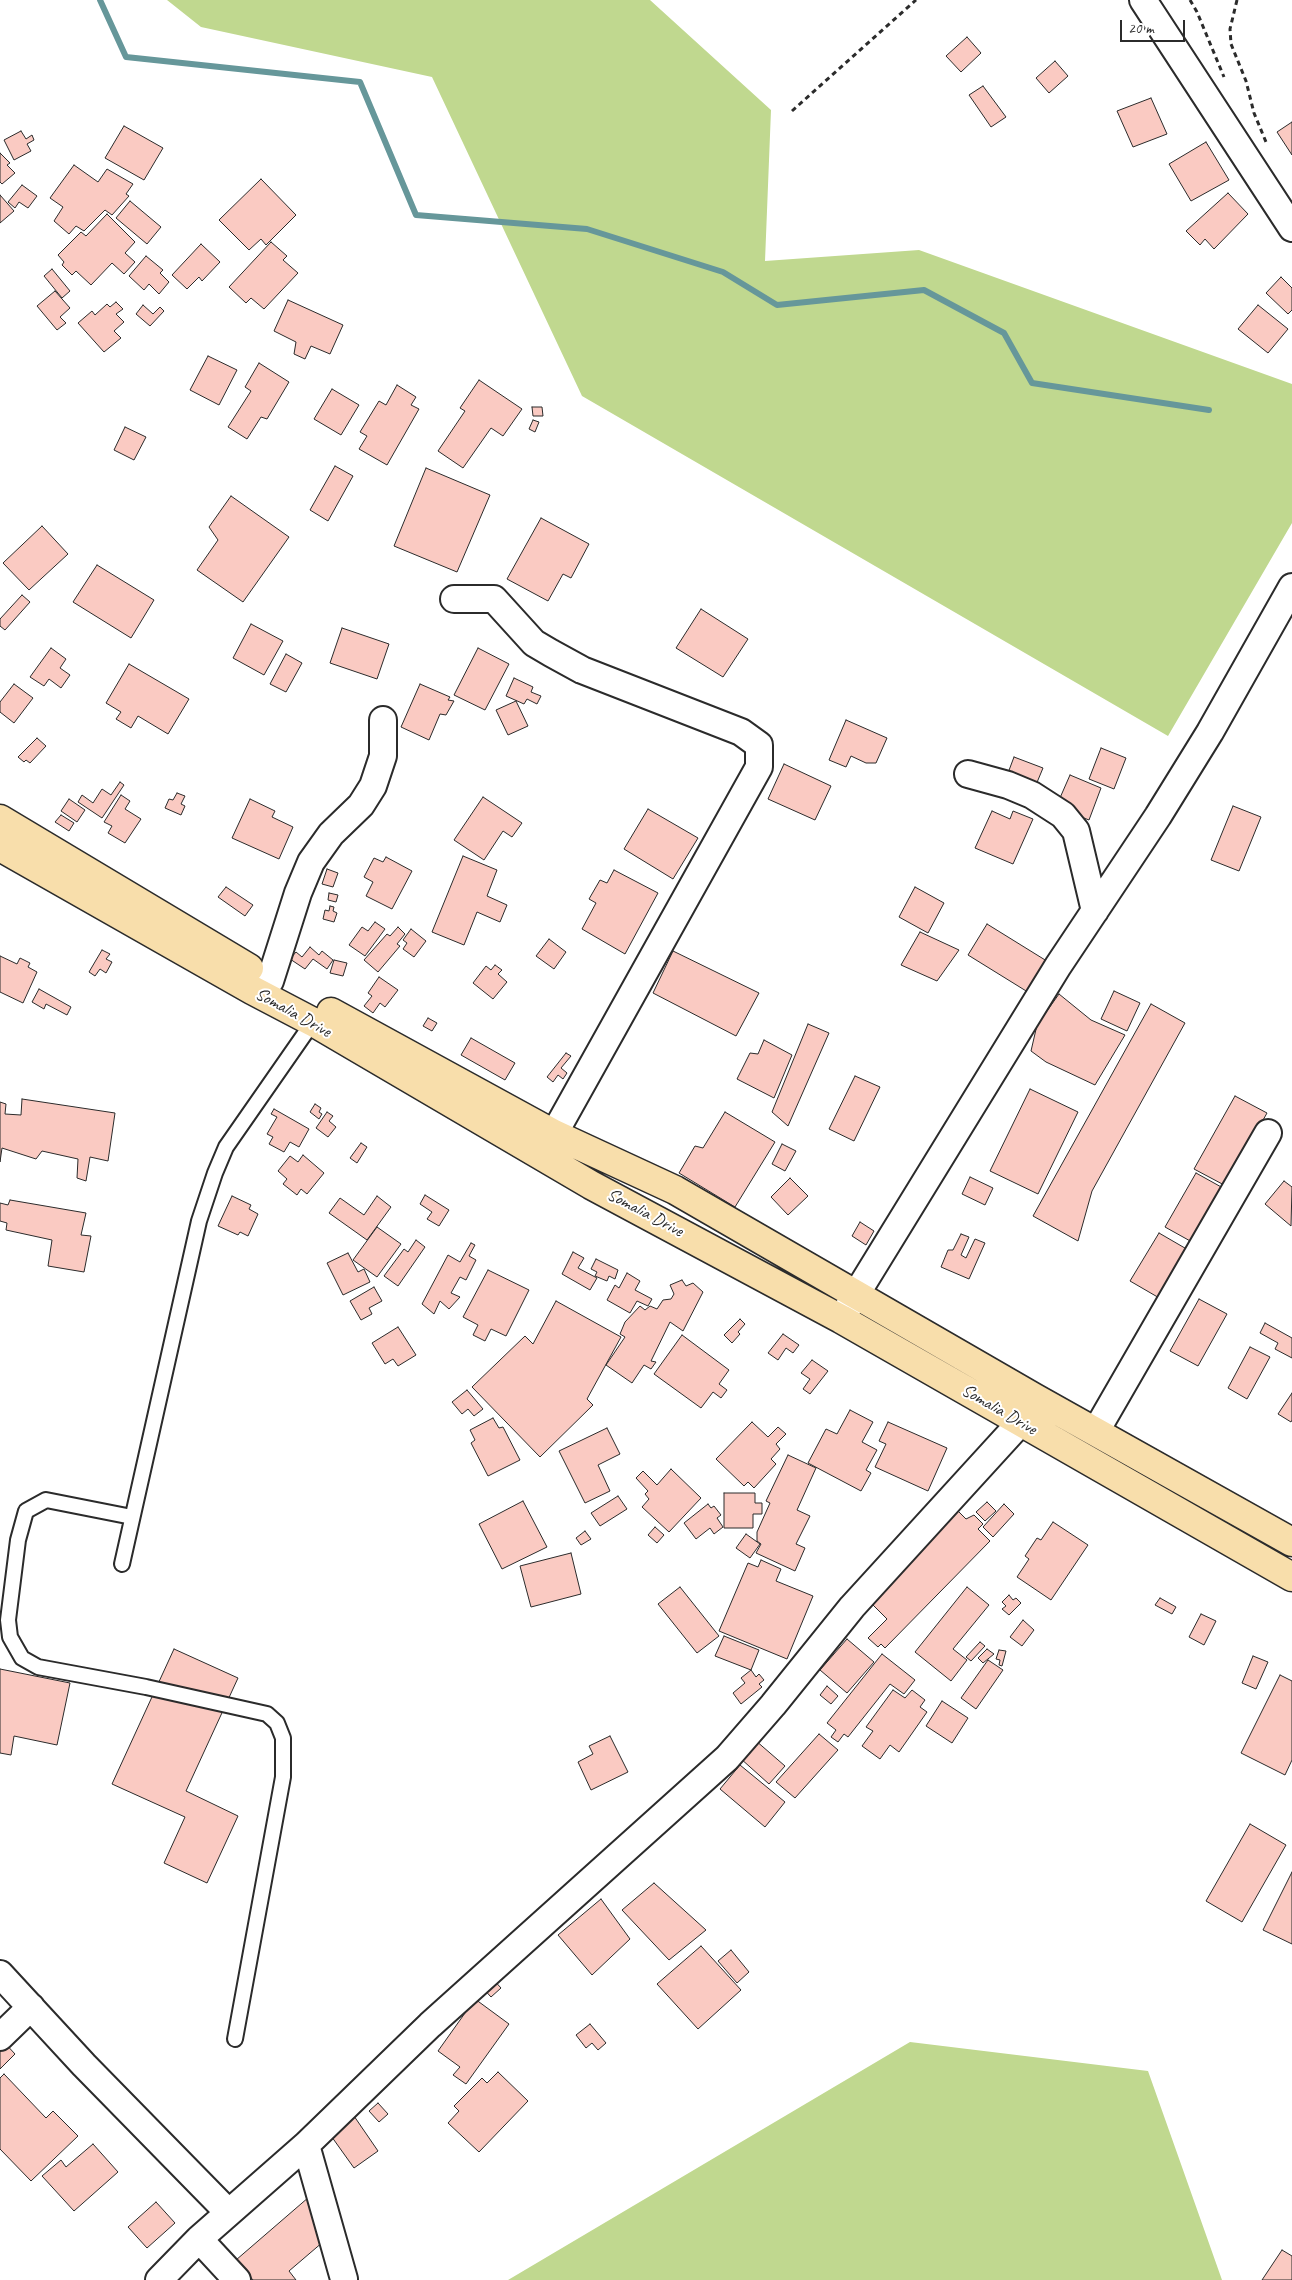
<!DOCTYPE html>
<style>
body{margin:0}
#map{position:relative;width:1292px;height:2280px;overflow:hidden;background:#fff;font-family:Caveat,sans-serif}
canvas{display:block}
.scale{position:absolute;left:1120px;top:20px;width:65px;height:22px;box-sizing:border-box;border:2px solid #2b2b2b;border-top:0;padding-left:6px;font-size:15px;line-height:18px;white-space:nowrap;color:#2b2b2b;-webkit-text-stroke:4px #fff;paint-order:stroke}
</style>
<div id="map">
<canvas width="1292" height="2280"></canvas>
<div class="scale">20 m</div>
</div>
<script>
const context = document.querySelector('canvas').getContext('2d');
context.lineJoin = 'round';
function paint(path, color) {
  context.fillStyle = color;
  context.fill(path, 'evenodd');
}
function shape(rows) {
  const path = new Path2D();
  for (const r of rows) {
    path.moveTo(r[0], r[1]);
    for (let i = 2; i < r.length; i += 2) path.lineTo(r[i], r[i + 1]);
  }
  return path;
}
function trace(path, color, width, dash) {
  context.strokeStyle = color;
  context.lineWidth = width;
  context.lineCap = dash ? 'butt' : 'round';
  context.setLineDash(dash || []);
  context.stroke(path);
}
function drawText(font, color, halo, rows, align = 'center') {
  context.font = font + ' Caveat,sans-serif';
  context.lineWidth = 4;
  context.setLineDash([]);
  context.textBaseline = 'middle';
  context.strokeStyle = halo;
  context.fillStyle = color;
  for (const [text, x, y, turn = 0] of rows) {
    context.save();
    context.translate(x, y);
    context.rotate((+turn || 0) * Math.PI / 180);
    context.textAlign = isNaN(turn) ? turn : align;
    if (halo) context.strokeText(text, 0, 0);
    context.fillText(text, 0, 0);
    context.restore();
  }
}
paint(shape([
 [167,0,650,0,771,110,765,261,919,250,1292,384,1292,523,1168,736,582,396,432,77,201,27],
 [910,2042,1148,2071,1222,2280,508,2280]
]), '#c0d88f');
trace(shape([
 [100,0,126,57,360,82,416,215,587,229,723,272,777,305,924,290,1004,333,1032,383,1209,410]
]), '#66979a', 6);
const building = shape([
 [967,37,981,53,961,72,946,56,967,37],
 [1055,61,1068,76,1049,93,1036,78,1055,61],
 [983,86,1006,117,991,127,969,95,983,86],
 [1151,98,1167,134,1133,147,1117,111,1151,98],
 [1292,122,1292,155,1277,132,1292,122],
 [124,126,163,148,144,180,105,158,124,126],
 [21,131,26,139,32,135,34,140,27,144,31,151,14,160,4,140,21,131],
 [1206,142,1229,180,1191,201,1169,164,1206,142],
 [0,153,10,163,7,165,15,173,2,184,0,182,0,153],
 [74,165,98,182,107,169,133,184,126,194,129,196,112,215,105,210,84,231,76,226,69,234,54,221,63,207,50,198,74,165],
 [261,179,296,215,266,245,261,239,249,250,219,220,261,179],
 [22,185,37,196,28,208,19,202,15,208,8,202,22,185],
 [1228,193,1248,214,1214,249,1205,239,1200,245,1186,231,1228,193],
 [0,195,14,211,0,223,0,195],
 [130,201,161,227,147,244,116,218,130,201],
 [107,214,135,242,125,253,135,262,124,274,112,263,91,285,76,271,72,275,62,265,64,262,58,255,81,232,86,236,107,214],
 [271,242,287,256,283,260,298,273,264,309,251,298,246,303,229,287,271,242],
 [201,244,220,262,202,281,199,277,187,289,172,275,201,244],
 [146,256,163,270,160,273,169,282,159,294,149,284,144,290,129,276,146,256],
 [52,269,70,291,62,298,44,276,52,269],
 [1281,277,1292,288,1292,310,1288,314,1266,293,1281,277],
 [55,291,70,308,60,317,66,323,57,330,37,306,55,291],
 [288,300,343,325,330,354,311,346,305,359,294,354,296,342,274,331,288,300],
 [116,302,123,309,116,314,124,322,114,331,121,338,104,352,78,323,92,311,95,315,107,304,110,307,116,302],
 [143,305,153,314,160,307,164,311,150,326,136,314,143,305],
 [1258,305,1288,329,1268,353,1238,329,1258,305],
 [208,356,237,370,219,405,190,390,208,356],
 [259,363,289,382,267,419,261,417,247,439,228,427,251,391,245,387,259,363],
 [479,380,522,409,503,436,491,428,463,468,438,451,465,411,460,408,479,380],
 [397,385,416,397,411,405,419,409,387,465,359,449,367,436,360,432,379,401,386,405,397,385],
 [332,389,359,405,341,435,314,419,332,389],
 [532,407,542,407,543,416,533,416,532,407],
 [533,420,539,422,535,432,529,429,533,420],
 [125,427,146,437,134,460,114,450,125,427],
 [335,466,353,476,328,521,310,510,335,466],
 [426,468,490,495,457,572,394,546,426,468],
 [231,496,289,537,243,602,197,570,218,540,209,527,231,496],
 [541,518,589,544,571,578,563,574,548,601,507,579,541,518],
 [42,526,68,554,29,590,3,563,42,526],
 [97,565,154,600,131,638,73,602,97,565],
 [22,595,30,602,5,630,0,626,0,619,22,595],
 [701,609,748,639,723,677,676,648,701,609],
 [251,624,283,641,264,675,233,658,251,624],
 [342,628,389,644,377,679,330,663,342,628],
 [51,648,66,659,60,668,70,675,61,688,49,679,44,686,30,677,51,648],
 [478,648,509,664,485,710,454,695,478,648],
 [286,654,302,663,286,692,270,684,286,654],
 [129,664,189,699,168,734,138,716,131,728,116,719,121,712,106,703,129,664],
 [514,678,533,687,531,692,541,696,537,704,527,699,524,704,506,696,514,678],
 [14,684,33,698,14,723,0,712,0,702,14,684],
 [420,684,450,697,448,700,454,701,446,715,440,714,429,740,401,727,420,684],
 [516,701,528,726,508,735,496,710,516,701],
 [846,720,887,738,876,763,866,763,851,756,846,767,829,760,846,720],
 [37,738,46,746,30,763,26,760,24,762,18,757,37,738],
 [1101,748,1126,758,1114,789,1089,779,1101,748],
 [1014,757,1043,768,1033,792,1005,781,1014,757],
 [784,764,831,786,815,820,768,799,784,764],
 [1070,775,1101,788,1089,820,1056,807,1070,775],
 [120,782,124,785,102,818,78,802,82,795,93,803,102,789,111,795,120,782],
 [177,793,185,796,181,804,185,806,181,815,165,808,169,799,173,800,177,793],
 [121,795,130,801,125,809,141,819,125,843,108,833,112,826,104,822,121,795],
 [483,797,522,823,512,837,503,831,484,860,454,840,483,797],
 [69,799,85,810,77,822,61,811,69,799],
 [250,799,275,811,272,817,293,827,279,859,232,838,250,799],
 [1233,806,1261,817,1239,871,1211,860,1233,806],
 [648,809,698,838,673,879,624,849,648,809],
 [992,811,1010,819,1013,811,1033,819,1013,864,975,848,992,811],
 [61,815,74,823,69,831,55,822,61,815],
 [463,856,497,870,487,896,507,905,500,922,477,912,464,945,432,932,463,856],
 [386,857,412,871,392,909,366,896,373,882,364,877,374,858,383,862,386,857],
 [327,869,338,873,333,887,322,884,327,869],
 [614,870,658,893,625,954,582,929,596,903,589,899,600,880,607,883,614,870],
 [226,887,253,905,245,916,218,897,226,887],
 [915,887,944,903,928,933,899,917,915,887],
 [329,893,338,895,336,902,328,900,329,893],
 [330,906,334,907,333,911,337,913,334,922,323,919,325,910,329,911,330,906],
 [375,922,385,929,365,956,349,945,362,927,368,931,375,922],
 [987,924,1050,963,1031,994,968,955,987,924],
 [398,927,405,934,397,944,400,946,378,972,364,960,387,934,390,936,398,927],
 [411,929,426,941,414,957,403,949,407,943,403,940,411,929],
 [920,932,959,950,937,981,901,965,920,932],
 [549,939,566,952,554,969,536,956,549,939],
 [310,947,319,955,322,951,333,960,327,969,313,959,305,969,290,959,296,952,302,957,310,947],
 [102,950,110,954,106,959,112,962,106,973,100,969,95,976,89,972,102,950],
 [673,951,759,993,736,1036,653,993,673,951],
 [0,956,17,964,20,958,30,963,28,967,37,972,23,1003,0,992,0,956],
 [334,960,347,963,343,976,330,973,334,960],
 [495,965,502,970,498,974,507,982,493,999,473,983,486,966,491,970,495,965],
 [379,977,398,990,385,1007,380,1003,373,1013,364,1006,372,996,368,993,379,977],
 [39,989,71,1007,67,1015,46,1004,44,1009,32,1002,39,989],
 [1114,991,1140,1003,1127,1031,1101,1019,1114,991],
 [1059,994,1091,1020,1125,1035,1095,1085,1046,1062,1031,1051,1037,1025,1059,994],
 [1151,1004,1185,1023,1092,1191,1078,1241,1033,1216,1151,1004],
 [428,1018,437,1023,432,1031,423,1026,428,1018],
 [808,1024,829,1033,788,1126,772,1112,808,1024],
 [471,1038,515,1063,505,1080,461,1055,471,1038],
 [764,1040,792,1055,774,1098,737,1079,750,1053,758,1054,764,1040],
 [566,1053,571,1056,561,1068,567,1073,563,1079,558,1075,553,1082,547,1077,566,1053],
 [855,1076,880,1087,854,1141,829,1129,855,1076],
 [1030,1089,1078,1112,1038,1194,990,1171,1030,1089],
 [1235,1096,1267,1113,1226,1186,1194,1169,1235,1096],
 [22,1099,115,1113,108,1161,90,1157,86,1181,77,1178,78,1159,42,1151,36,1159,2,1148,0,1162,0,1102,6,1104,5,1114,21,1115,22,1099],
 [315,1104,321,1108,319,1112,322,1114,319,1119,310,1112,315,1104],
 [274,1109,309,1129,299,1147,290,1142,284,1152,269,1144,273,1137,267,1134,277,1117,271,1114,274,1109],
 [327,1112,333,1116,329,1121,336,1127,328,1137,316,1128,327,1112],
 [725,1112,775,1142,735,1207,679,1173,695,1146,703,1148,725,1112],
 [361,1143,367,1147,357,1163,350,1158,361,1143],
 [782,1144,796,1151,785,1171,772,1164,782,1144],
 [303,1155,324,1173,307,1194,301,1189,297,1195,283,1184,287,1179,278,1171,290,1156,298,1162,303,1155],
 [1196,1173,1223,1188,1192,1242,1165,1227,1196,1173],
 [970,1177,993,1188,985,1205,962,1194,970,1177],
 [790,1178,808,1196,788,1215,771,1197,790,1178],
 [1284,1181,1292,1187,1291,1226,1265,1204,1284,1181],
 [425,1195,449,1210,439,1226,427,1219,432,1212,420,1204,425,1195],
 [232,1196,251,1205,249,1209,258,1214,248,1236,240,1232,238,1235,218,1226,232,1196],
 [377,1196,391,1207,367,1240,329,1213,340,1198,364,1215,377,1196],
 [10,1200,86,1213,81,1235,91,1236,84,1272,48,1266,52,1240,6,1230,7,1223,0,1221,0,1203,8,1205,10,1200],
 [860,1222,874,1231,866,1245,852,1236,860,1222],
 [377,1227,401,1244,377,1277,353,1260,377,1227],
 [1159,1233,1190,1251,1161,1299,1130,1281,1159,1233],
 [961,1234,969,1237,961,1255,966,1258,975,1239,985,1243,969,1279,941,1267,948,1250,953,1250,961,1234],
 [416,1240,425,1247,398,1286,384,1276,404,1249,408,1252,416,1240],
 [471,1243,475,1245,469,1256,476,1260,466,1280,460,1277,451,1293,460,1297,449,1309,440,1301,434,1314,422,1304,448,1255,460,1262,471,1243],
 [573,1252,584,1258,578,1268,597,1278,590,1290,562,1274,573,1252],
 [348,1253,358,1272,364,1269,370,1282,343,1295,327,1263,348,1253],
 [596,1259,618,1270,615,1279,609,1276,607,1281,595,1276,597,1272,591,1269,596,1259],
 [488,1270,529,1290,506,1336,491,1329,485,1341,473,1335,478,1325,463,1317,488,1270],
 [627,1273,640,1281,635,1290,652,1299,648,1306,637,1301,630,1313,607,1300,615,1285,619,1288,627,1273],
 [682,1280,686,1286,693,1283,703,1292,683,1331,670,1322,651,1361,656,1362,651,1369,644,1365,632,1383,606,1365,625,1337,620,1334,625,1322,640,1306,645,1310,650,1306,657,1309,663,1300,671,1299,674,1294,670,1285,682,1280],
 [374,1287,382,1301,369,1308,372,1314,361,1320,350,1301,374,1287],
 [1199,1299,1227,1314,1198,1366,1170,1351,1199,1299],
 [556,1301,621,1337,587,1399,593,1405,540,1457,472,1387,525,1336,533,1344,556,1301],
 [740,1319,745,1324,738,1332,740,1334,732,1343,724,1335,740,1319],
 [1265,1323,1292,1338,1292,1358,1275,1349,1278,1343,1260,1333,1265,1323],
 [398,1327,416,1355,398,1366,393,1359,385,1364,372,1343,398,1327],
 [783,1334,799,1345,793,1353,786,1348,778,1360,768,1353,783,1334],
 [682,1335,729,1370,719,1384,727,1390,721,1398,713,1392,701,1408,654,1374,682,1335],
 [1250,1347,1270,1357,1247,1399,1228,1388,1250,1347],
 [812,1360,828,1371,810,1394,803,1389,810,1379,801,1373,812,1360],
 [467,1390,483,1409,474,1416,468,1409,462,1414,452,1402,467,1390],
 [1292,1393,1292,1420,1291,1422,1278,1414,1292,1393],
 [850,1410,873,1422,862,1442,877,1450,866,1470,871,1473,861,1491,808,1463,826,1429,837,1434,850,1410],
 [493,1418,499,1428,503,1427,520,1460,488,1476,471,1443,475,1440,470,1430,493,1418],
 [752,1422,768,1437,778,1427,786,1434,776,1444,780,1449,771,1459,776,1464,754,1488,748,1482,744,1486,716,1459,752,1422],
 [888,1422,947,1448,928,1491,875,1467,886,1444,879,1441,888,1422],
 [607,1428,620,1454,598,1465,610,1491,585,1503,559,1451,607,1428],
 [788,1455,816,1468,797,1510,810,1516,796,1544,805,1548,795,1571,756,1553,761,1544,757,1541,757,1532,770,1503,766,1501,788,1455],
 [671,1469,701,1498,669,1532,642,1507,649,1499,645,1494,648,1491,636,1478,643,1471,657,1485,671,1469],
 [724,1493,755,1493,755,1503,762,1503,762,1514,753,1514,753,1528,724,1528,724,1493],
 [618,1496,627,1509,600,1526,591,1513,618,1496],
 [523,1501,547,1547,502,1569,479,1524,523,1501],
 [987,1502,996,1511,985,1521,976,1512,987,1502],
 [708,1504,711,1508,714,1506,721,1515,717,1518,723,1527,714,1534,710,1528,696,1539,684,1523,708,1504],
 [1004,1504,1014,1514,993,1537,983,1527,1004,1504],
 [958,1511,966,1519,974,1515,983,1524,978,1529,990,1541,885,1648,881,1644,878,1647,868,1638,887,1619,869,1601,958,1511],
 [1053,1522,1088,1545,1051,1600,1017,1577,1029,1559,1025,1556,1037,1538,1041,1540,1053,1522],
 [655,1527,664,1535,657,1543,648,1535,655,1527],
 [585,1531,591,1539,581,1545,576,1538,585,1531],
 [746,1534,760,1544,750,1558,736,1548,746,1534],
 [571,1553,581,1594,531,1607,520,1566,571,1553],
 [761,1560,781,1569,776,1581,813,1596,787,1659,719,1631,748,1563,758,1567,761,1560],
 [680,1587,719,1636,697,1653,658,1604,680,1587],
 [967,1587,989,1605,953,1649,967,1660,951,1681,915,1652,967,1587],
 [1009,1595,1013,1600,1016,1598,1021,1603,1009,1615,1002,1609,1006,1606,1002,1602,1009,1595],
 [1160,1598,1176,1607,1172,1614,1155,1605,1160,1598],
 [1201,1614,1216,1621,1204,1645,1189,1637,1201,1614],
 [1023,1620,1034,1630,1022,1646,1010,1637,1023,1620],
 [724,1636,759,1650,751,1670,715,1656,724,1636],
 [847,1639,874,1662,847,1693,820,1670,847,1639],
 [980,1642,985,1646,971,1661,966,1657,980,1642],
 [174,1649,238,1678,186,1791,238,1816,207,1883,164,1863,185,1817,112,1784,174,1649],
 [987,1649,994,1654,983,1663,978,1658,987,1649],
 [999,1650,1006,1651,1002,1666,999,1665,1000,1660,996,1659,999,1650],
 [882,1654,915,1680,904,1694,890,1684,848,1737,844,1734,838,1742,831,1737,836,1730,827,1723,882,1654],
 [1253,1656,1268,1662,1256,1689,1242,1683,1253,1656],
 [988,1660,1003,1670,976,1709,961,1698,988,1660],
 [0,1669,70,1683,57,1745,14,1736,11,1755,0,1753,0,1669],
 [751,1670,756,1677,759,1674,764,1680,759,1684,762,1687,741,1704,733,1693,745,1683,741,1678,751,1670],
 [1280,1675,1292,1681,1292,1760,1285,1775,1241,1753,1280,1675],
 [827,1686,838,1696,831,1704,820,1695,827,1686],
 [893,1690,905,1698,912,1690,925,1700,920,1707,927,1712,899,1752,890,1745,880,1759,862,1746,873,1731,866,1727,893,1690],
 [942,1701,968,1718,952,1743,926,1726,942,1701],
 [819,1734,838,1750,795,1798,776,1782,819,1734],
 [610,1736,628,1772,591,1790,578,1762,593,1754,589,1746,610,1736],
 [755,1740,785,1766,769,1784,740,1758,755,1740],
 [740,1765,785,1802,765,1827,720,1789,740,1765],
 [1250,1824,1286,1845,1242,1922,1206,1901,1250,1824],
 [1292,1872,1292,1944,1263,1930,1292,1872],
 [654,1883,706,1930,669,1960,622,1910,654,1883],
 [601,1899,630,1939,592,1975,558,1935,601,1899],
 [701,1946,741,1990,698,2029,657,1984,701,1946],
 [731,1950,749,1972,737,1983,718,1961,731,1950],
 [491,1977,501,1988,491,1997,481,1986,491,1977],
 [475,1999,509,2024,466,2084,453,2075,460,2067,438,2051,475,1999],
 [590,2024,606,2043,598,2050,592,2043,586,2048,576,2035,590,2024],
 [3,2041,15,2054,0,2069,0,2044,3,2041],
 [498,2072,528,2101,479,2152,448,2123,459,2111,454,2106,482,2078,487,2083,498,2072],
 [4,2074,46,2118,53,2111,78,2136,31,2181,0,2149,0,2078,4,2074],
 [378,2103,388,2114,379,2122,369,2111,378,2103],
 [354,2116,378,2151,354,2168,329,2133,354,2116],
 [93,2144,118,2172,74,2211,42,2176,61,2160,66,2167,93,2144],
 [309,2197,337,2230,289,2271,296,2280,253,2280,236,2260,309,2197],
 [156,2202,175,2223,147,2248,128,2227,156,2202],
 [1282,2250,1292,2256,1292,2280,1262,2280,1282,2250]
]);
paint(building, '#facac2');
trace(building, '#2b2b2b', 1);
const lane = shape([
 [132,1517,46,1500,26,1511,18,1540,8,1620,10,1637,22,1658,38,1667,146,1687,267,1714,277,1723,283,1738,283,1777,235,2039],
 [122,1564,199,1221,215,1173,226,1147,313,1022]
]);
const street = shape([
 [1143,0,1292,228],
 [454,599,494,599,534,643,551,653,582,670,741,732,759,745,759,767,554,1134],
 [968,774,1008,785,1032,795,1063,815,1076,831,1095,911],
 [270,981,298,893,311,862,331,834,361,805,373,786,383,756,383,720],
 [841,1319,1058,966,1158,816,1210,732,1292,587],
 [1096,1431,1268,1133],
 [0,1974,84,2065,228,2212],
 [0,2037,31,2007],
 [306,2145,344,2279],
 [199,2239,237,2280],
 [159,2280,199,2239,306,2145,430,2025,727,1758,773,1705,852,1607,1020,1423]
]);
const primary = shape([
 [0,819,249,968],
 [0,847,252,990,313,1022,591,1185,841,1319,1292,1577],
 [331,1012,554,1134,675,1190,1035,1398,1292,1542]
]);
trace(lane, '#2b2b2b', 18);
trace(street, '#2b2b2b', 30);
trace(primary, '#2b2b2b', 31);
trace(shape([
 [1190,0,1197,12,1224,77],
 [1237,0,1230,29,1231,44,1246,81,1254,113,1266,142],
 [792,111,916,0]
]), '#2b2b2b', 3, [5, 4]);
trace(lane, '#fff', 14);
trace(street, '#fff', 26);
trace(primary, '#f8deab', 28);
drawText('18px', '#2b2b2b', '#fff', [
 ["Somalia Drive",293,1013,29],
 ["Somalia Drive",645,1213,28],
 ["Somalia Drive",999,1410,30]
]);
</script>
